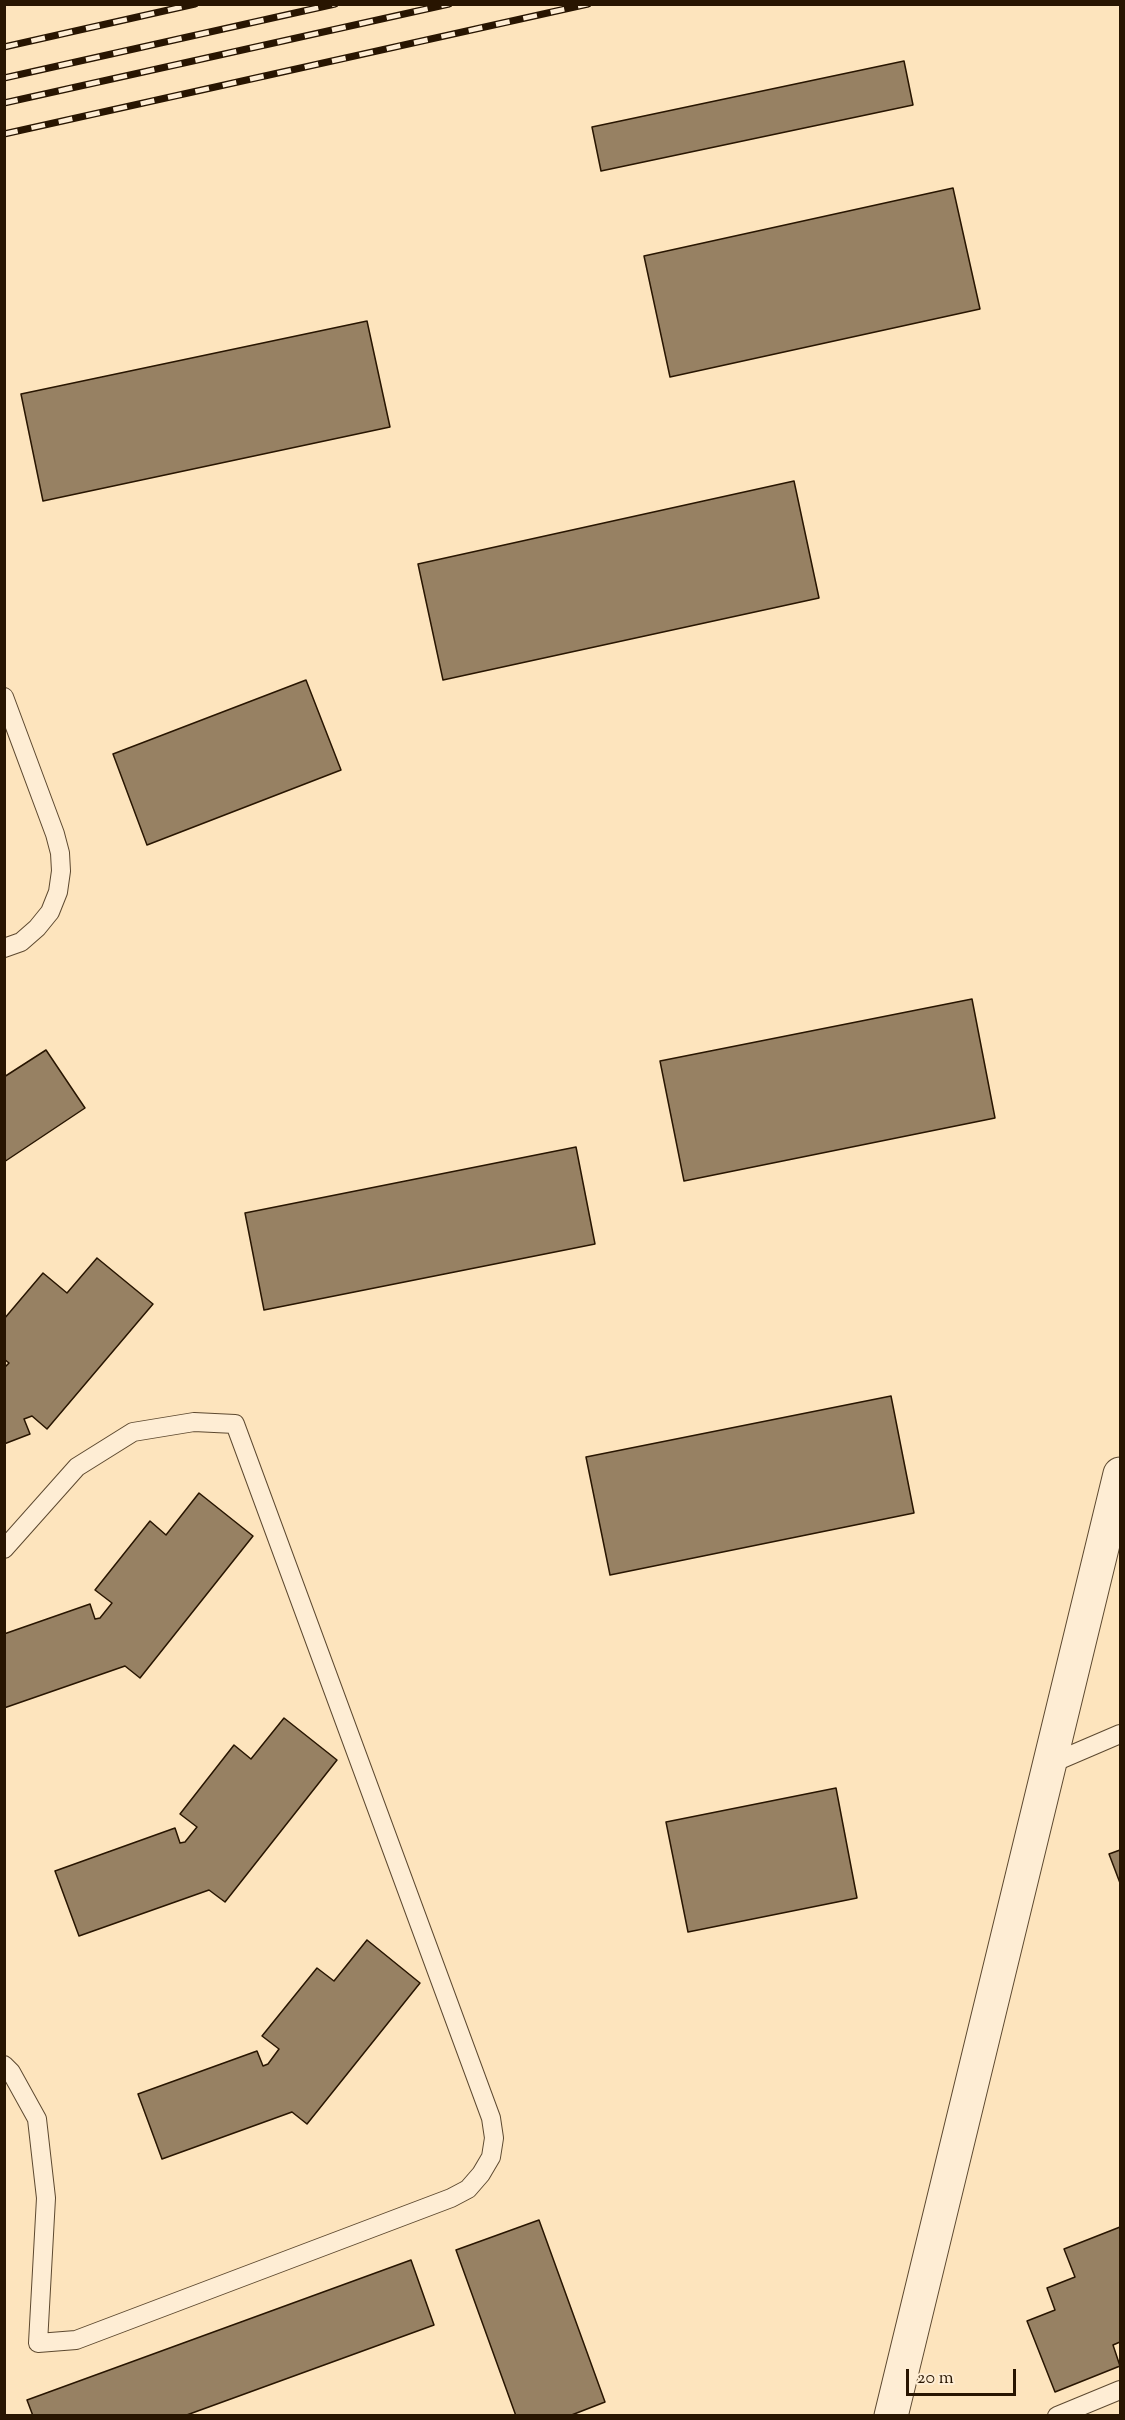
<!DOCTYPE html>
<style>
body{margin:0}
#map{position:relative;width:1125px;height:2420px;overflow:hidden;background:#fde4bd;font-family:"Sorts Mill Goudy",serif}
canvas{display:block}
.frame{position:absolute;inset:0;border:6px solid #281501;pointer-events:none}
.scale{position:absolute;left:906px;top:2369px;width:110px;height:27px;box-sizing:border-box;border:3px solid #281501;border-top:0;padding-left:8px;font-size:18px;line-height:21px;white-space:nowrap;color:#281501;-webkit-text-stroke:4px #feedd4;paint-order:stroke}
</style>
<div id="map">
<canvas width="1125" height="2420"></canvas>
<div class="frame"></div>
<div class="scale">20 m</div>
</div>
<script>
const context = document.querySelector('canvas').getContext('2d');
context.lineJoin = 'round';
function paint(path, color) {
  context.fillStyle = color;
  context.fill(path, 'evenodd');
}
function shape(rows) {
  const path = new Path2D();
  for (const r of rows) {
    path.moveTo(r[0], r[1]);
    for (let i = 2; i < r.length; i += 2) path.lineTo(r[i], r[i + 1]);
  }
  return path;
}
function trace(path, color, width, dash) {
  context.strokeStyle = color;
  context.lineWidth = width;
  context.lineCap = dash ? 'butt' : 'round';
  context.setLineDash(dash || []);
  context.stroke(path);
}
const building = shape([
 [904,61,913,105,601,171,592,127,904,61],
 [953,188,980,309,670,377,644,256,953,188],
 [367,321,390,427,43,501,21,394,367,321],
 [794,481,819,598,443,680,418,564,794,481],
 [306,680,341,770,147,845,113,754,306,680],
 [972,999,995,1118,684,1181,660,1061,972,999],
 [46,1050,85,1108,4,1162,4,1077,46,1050],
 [576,1147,595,1244,264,1310,245,1213,576,1147],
 [97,1258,153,1304,47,1429,32,1416,24,1419,30,1434,4,1444,4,1368,9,1363,4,1359,4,1319,43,1273,67,1293,97,1258],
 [891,1396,914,1513,610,1575,586,1457,891,1396],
 [199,1493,253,1536,140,1678,125,1666,4,1708,4,1634,90,1604,95,1619,100,1618,112,1603,95,1590,150,1521,166,1535,199,1493],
 [284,1718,337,1760,225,1902,209,1890,79,1936,55,1871,175,1828,180,1843,185,1842,197,1827,180,1814,234,1745,251,1759,284,1718],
 [836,1788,857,1898,688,1932,666,1822,836,1788],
 [1120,1850,1120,1883,1109,1854,1120,1850],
 [367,1940,420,1983,307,2124,292,2112,162,2159,138,2094,257,2051,263,2066,268,2064,279,2049,262,2036,317,1968,334,1981,367,1940],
 [539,2220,605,2402,569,2416,516,2416,456,2250,539,2220],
 [1120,2227,1120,2342,1113,2345,1120,2366,1055,2392,1027,2321,1055,2310,1047,2288,1075,2277,1064,2249,1120,2227],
 [411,2260,434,2325,184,2416,33,2416,27,2400,411,2260]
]);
paint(building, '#978163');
trace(building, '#281501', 1.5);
const lane = shape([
 [4,697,55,834,60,853,61,871,58,892,50,912,37,928,21,942,4,948],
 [4,1549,77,1467,133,1432,194,1422,235,1424,491,2118,494,2138,491,2157,481,2174,468,2189,451,2198,76,2340,38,2343,46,2198,37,2119,11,2072,4,2065],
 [1050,1764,1120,1734],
 [1057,2416,1120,2390]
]);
const street = shape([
 [891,2416,1120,1474]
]);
trace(lane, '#5d4930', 20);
trace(street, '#5d4930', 35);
trace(lane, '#feedd4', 18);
trace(street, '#feedd4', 33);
const rail = shape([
 [4,47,195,4],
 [4,78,335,4],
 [4,103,449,4],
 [4,134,588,4]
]);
trace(rail, '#281501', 7);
trace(rail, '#feedd4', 4.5, [14]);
</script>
